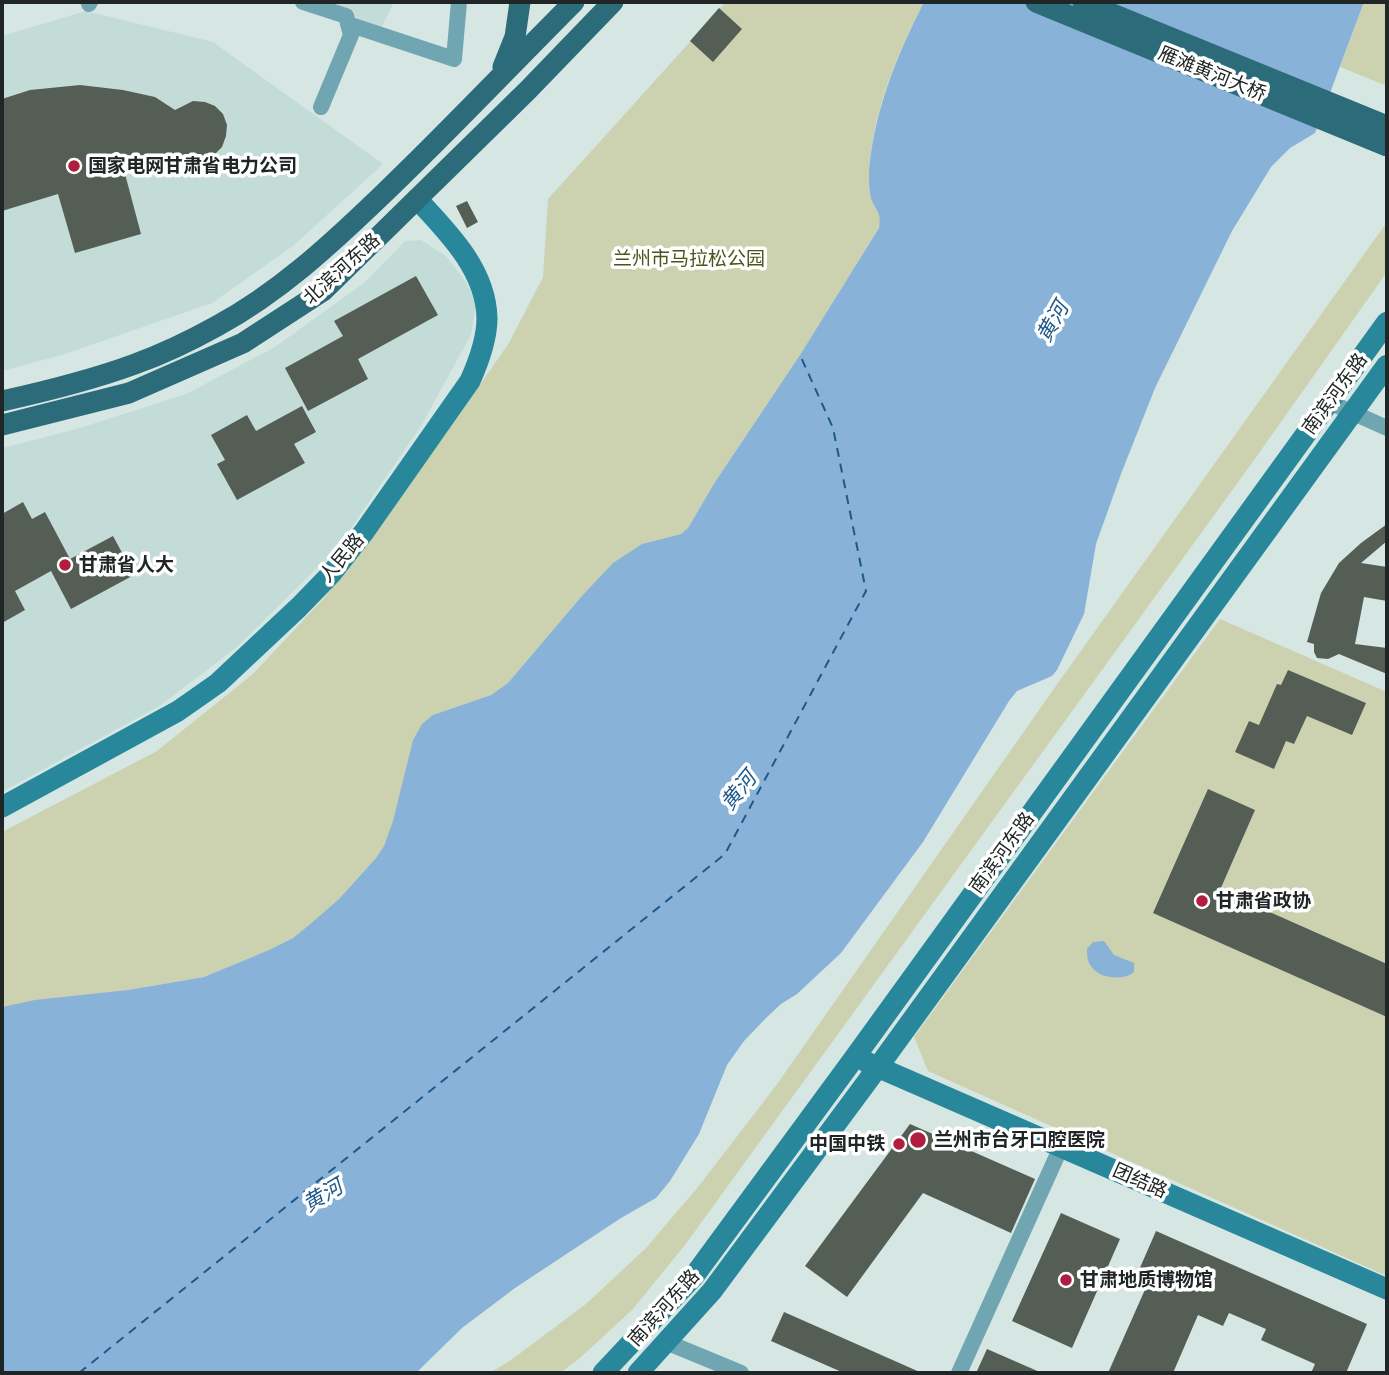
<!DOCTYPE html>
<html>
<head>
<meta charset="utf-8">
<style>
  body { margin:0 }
  #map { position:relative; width:1389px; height:1375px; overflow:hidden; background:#d6e6e3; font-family:"Public Sans",sans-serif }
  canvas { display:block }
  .frame { position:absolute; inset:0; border:4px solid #202625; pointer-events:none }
</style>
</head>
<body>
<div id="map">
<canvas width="1389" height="1375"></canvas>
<div class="frame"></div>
</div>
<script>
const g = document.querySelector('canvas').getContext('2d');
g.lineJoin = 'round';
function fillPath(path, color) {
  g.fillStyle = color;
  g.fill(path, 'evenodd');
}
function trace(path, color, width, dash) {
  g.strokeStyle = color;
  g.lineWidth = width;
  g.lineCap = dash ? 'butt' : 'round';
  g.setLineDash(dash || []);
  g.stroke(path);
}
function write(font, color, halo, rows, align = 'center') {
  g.font = font + ' "Public Sans","Noto Sans SC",sans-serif';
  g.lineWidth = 7;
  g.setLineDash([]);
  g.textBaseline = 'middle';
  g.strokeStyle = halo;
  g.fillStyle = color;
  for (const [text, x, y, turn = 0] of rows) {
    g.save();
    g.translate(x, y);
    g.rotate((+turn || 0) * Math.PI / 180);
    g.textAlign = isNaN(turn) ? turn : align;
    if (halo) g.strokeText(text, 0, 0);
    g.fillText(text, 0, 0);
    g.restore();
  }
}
const built = new Path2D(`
  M317 2H394L381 28Z
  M86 11 213 42 383 164 293 246 212 303 62 355 2 371V36Z
  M421 240 446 256 466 282 476 303 471 335 421 426 338 547 237 647 161 705 2 792V448L80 428 186 394 275 347 364 283 405 241Z`);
const green = new Path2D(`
  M726 2H924C897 54 873 111 869 171 869 179 870 195 873 203 878 214 882 214 879 228L800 355 715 482 688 528 681 534 642 544 581 597 508 683 491 695 433 715 384 846 376 858 339 899 309 925 293 938 269 950 204 977 128 990 2 1007V832L157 751 253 674 325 597 445 435 509 343 543 277 548 199Z
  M1364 2H1387V86L1340 67Z
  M1387 222V272L1252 463 685 1245 632 1310 580 1358 560 1373H490L511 1360 586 1304 646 1248 698 1187 775 1087 1053 690Z
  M1220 619 1387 692V1276L928 1071 914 1037Z`);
const water = new Path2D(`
  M924 2H1364L1315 133 1290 148 1271 167 1232 231 1155 388 1121 474 1096 544 1084 614 1057 670 1052 676 1017 691 1009 701 923 842 841 953 797 994 781 1004 766 1018 744 1041 727 1065 699 1134 670 1181 656 1198 621 1218 515 1288 462 1328 416 1373H2V1007L35 1000 128 990 204 977 269 950 293 938 309 925 339 899 376 858 384 846 393 821 413 740 422 724 433 715 491 695 508 683 581 597 613 563 642 544 681 534 688 528 715 482 800 355 879 228C882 211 875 211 871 198 869 190 869 179 869 171 874 111 897 55 924 2Z
  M1104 941 1114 955 1134 963V972C1124 981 1099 979 1091 966 1087 961 1087 955 1087 949L1093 942Z`);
const ferry = new Path2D(`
  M79 1373 725 854 866 591 833 428 800 355`);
const building = new Path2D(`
  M719 8 742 29 713 62 690 41Z
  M80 85 123 90 155 97 175 110 193 101 205 102 215 106 223 114 227 125 226 136 222 147 214 155 203 158H192L181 154 125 174 141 234 75 253 58 194 2 211V99L30 90Z
  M467 201 478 222 467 228 456 206Z
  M416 276 438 315 358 359 368 379 308 411 285 368 343 336 334 321Z
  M302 406 316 432 294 444 305 463 237 500 217 464 225 460 211 435 247 415 256 431Z
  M23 502 32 519 45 512 70 559 113 536 134 575 71 609 51 571 15 591 25 610 2 623V514Z
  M1387 524V541L1361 563 1387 567V601L1364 597 1355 644 1387 648V674L1339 654 1328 659 1317 658 1314 652V644L1307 642 1321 593 1339 563 1361 543Z
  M1288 670 1366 703 1352 735 1307 716 1294 744 1286 741 1274 769 1235 752 1249 721 1259 725 1277 684 1281 685Z
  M1208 789 1255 810 1220 890 1387 964V1017L1153 913Z
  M910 1124 1035 1179 1011 1233 923 1193 847 1297 805 1266Z
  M1061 1213 1120 1239 1072 1348 1012 1321Z
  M1156 1231 1367 1324 1346 1373H1311L1315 1364 1261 1340 1266 1329 1229 1313 1223 1326 1198 1315 1173 1373H1108L1151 1276 1139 1270Z
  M784 1312 922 1373H844L771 1341Z
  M987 1349 1042 1373H976Z`);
const street = new Path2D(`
  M303 2 346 16 351 35 321 107
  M89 4 90 2
  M348 24 454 59 459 2
  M1329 402 1387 428
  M666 1342 741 1373
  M959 1373 1061 1147`);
const secondary = new Path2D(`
  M2 807 178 711 218 683 299 607 331 574 364 532 470 381C479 361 487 339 487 318 486 270 448 232 417 199
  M866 1062 1387 1289
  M603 1373 694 1276 855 1057 1387 322
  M638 1373 712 1291 878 1067 1387 365`);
const primary = new Path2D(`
  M1036 2 1387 146
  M1083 2 1387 126
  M503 67 515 37 520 2
  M2 401C47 391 92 380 135 364 163 354 190 341 217 326 278 293 329 246 379 198 446 134 509 67 574 2
  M2 425 129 393 243 343 323 291 528 90 613 2`);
const markers = [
  [74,166,7,"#b11d3e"],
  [65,565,7,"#b11d3e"],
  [1202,901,7,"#b11d3e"],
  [918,1140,9,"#b11d3e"],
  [899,1144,7,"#b11d3e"],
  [1066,1280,7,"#b11d3e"]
];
const streetNames = [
  ["雁滩黄河大桥",1212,74,22],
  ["北滨河东路",342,269,-42],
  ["南滨河东路",1335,394,-54],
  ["人民路",342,558,-50],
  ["南滨河东路",1002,853,-54],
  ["团结路",1140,1181,24],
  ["南滨河东路",664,1308,-48]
];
const poiNames = [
  ["国家电网甘肃省电力公司",88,166],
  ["甘肃省人大",79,565],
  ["甘肃省政协",1216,901],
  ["兰州市台牙口腔医院",934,1140],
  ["中国中铁",885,1144,"right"],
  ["甘肃地质博物馆",1080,1280]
];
const parkNames = [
  ["兰州市马拉松公园",689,259]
];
const waterNames = [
  ["黄河",1053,322,-61],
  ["黄河",739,791,-51],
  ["黄河",323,1196,-31]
];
fillPath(built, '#c4dcd7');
fillPath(green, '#ccd2af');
fillPath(water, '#89b2d9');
trace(ferry, '#1d598b', 2, [9, 7]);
fillPath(building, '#545e55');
trace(street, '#70a5b2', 16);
trace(secondary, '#28879a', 21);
trace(primary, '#2c6b79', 21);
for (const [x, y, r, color] of markers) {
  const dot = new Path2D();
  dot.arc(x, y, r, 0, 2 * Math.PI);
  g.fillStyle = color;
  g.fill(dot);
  trace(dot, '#fff', 2.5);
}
write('19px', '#202625', '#fff', streetNames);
write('bold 19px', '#202625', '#fff', poiNames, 'left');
write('19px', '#4f551a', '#fff', parkNames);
write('italic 21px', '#1d598b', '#fff', waterNames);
</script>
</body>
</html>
